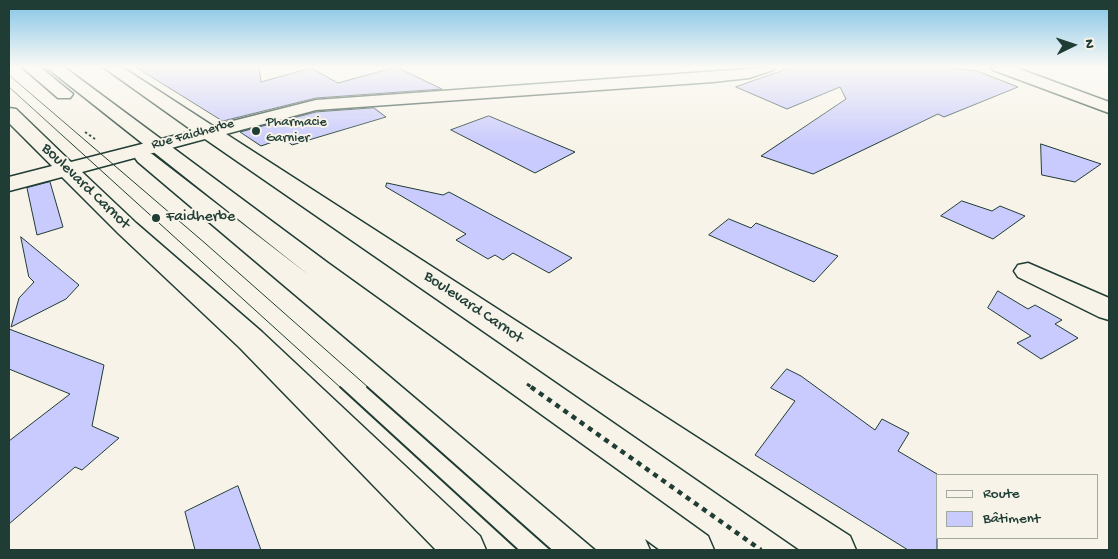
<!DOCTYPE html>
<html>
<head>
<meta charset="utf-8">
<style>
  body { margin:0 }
  #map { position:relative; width:1118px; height:559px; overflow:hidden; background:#f7f3e8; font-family:"Gochi Hand",sans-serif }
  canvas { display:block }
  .frame { position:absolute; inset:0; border:10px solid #1f3d34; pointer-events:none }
  .legend { position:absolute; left:936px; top:474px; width:162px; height:65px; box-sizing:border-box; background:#f7f3e8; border:1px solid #a1aaa0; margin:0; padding:6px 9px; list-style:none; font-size:15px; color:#1f3d34 }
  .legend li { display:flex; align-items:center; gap:10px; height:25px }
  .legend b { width:25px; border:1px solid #a1aaa0 }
  .north { position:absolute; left:1048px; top:20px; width:50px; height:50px; -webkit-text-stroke:4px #f7f3e8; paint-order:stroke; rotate:86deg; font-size:14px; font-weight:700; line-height:20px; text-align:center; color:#1f3d34 }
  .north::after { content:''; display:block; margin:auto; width:18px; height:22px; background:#1f3d34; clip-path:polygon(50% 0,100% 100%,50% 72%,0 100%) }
</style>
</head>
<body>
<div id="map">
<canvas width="1118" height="559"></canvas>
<div class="frame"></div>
<ul class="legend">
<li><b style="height:6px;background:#f7f3e8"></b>Route</li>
<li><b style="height:14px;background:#c9cafd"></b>Bâtiment</li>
</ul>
<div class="north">N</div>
</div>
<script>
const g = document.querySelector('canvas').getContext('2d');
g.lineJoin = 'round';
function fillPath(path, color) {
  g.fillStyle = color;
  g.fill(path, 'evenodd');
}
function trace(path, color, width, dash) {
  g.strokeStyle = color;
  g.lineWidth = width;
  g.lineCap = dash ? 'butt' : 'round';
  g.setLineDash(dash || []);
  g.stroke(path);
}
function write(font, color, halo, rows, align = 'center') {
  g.font = font + ' "Gochi Hand",sans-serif';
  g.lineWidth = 4;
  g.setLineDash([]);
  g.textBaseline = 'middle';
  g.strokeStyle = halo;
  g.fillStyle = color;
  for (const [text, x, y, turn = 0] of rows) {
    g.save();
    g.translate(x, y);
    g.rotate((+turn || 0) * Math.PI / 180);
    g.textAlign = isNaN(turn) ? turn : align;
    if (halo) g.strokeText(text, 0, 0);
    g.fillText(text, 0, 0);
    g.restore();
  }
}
const building = new Path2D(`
  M136 67H259L261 82 311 68 338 83 396 67 442 89 316 98 223 121Z
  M793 67H942L977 71 1018 87 944 117 938 114 813 174 761 156 846 99 840 87 787 109 736 87Z
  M374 108 386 117 292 145 284 138 261 146 240 132 316 112Z
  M489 116 575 152 535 173 451 130Z
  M1041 144 1101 164 1075 182 1042 175Z
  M50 182 63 227 37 235 27 188Z
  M387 183 443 195 449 192 572 258 549 273 513 253 503 260 495 255 488 259 456 240 466 234 386 187Z
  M962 201 992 211 1000 206 1025 216 993 239 941 216Z
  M729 219 751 228 756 223 838 256 814 282 709 235Z
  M21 237 79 285 66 299 11 327 19 298 34 282 29 277Z
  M998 291 1028 309 1035 305 1062 320 1055 324 1078 338 1041 359 1017 343 1031 336 988 308Z
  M9 329 104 365 92 426 119 438 82 470 75 467 9 524V441L70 394 9 369Z
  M787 369 801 376 875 430 882 419 909 433 898 451 937 474V550H908L755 455 795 401 771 388Z
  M238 486 261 550H195L185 512Z`);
const pathFar2 = new Path2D(`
  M85 132 95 139`);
const pathFar1 = new Path2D(`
  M527 384 533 388`);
const path = new Path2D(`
  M531 387 761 550`);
const minor = new Path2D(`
  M991 67H1014L1109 102V113L993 70Z
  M1028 263 1109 298V320L1099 317 1018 277 1014 271 1018 265Z`);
const tertiary = new Path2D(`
  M103 67H122L213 126 316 100 775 67 773 70 749 78 713 82 316 110 226 134 850 536 856 550H800L205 139 82 172 136 223 262 332 480 536 486 550H436L240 348 118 233 62 177 9 191V177L52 166 9 123V108L16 109 71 162 193 131Z`);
const primary = new Path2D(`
  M22 67H40L73 94 70 98H58Z
  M46 67H64L328 263 708 536 714 550H660L645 539 650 550H597L138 162 135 158 138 154 145 152 152 154 310 276Z`);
const tramFar1 = new Path2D(`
  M9 75 206 244 369 388
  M9 87 341 388`);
const tram = new Path2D(`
  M340 387 518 550
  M367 387 551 550`);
const markers = [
  [256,131,5,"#1f3d34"],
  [156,218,5,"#1f3d34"]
];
const farPoinames = [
  ["Pharmacie",266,123],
  ["Garnier",266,139]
];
const farStreetnames = [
  ["Rue Faidherbe",193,135,-15]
];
const streetNames = [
  ["Boulevard Carnot",85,187,44],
  ["Boulevard Carnot",473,308,34]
];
const poiNames = [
  ["Faidherbe",166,218]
];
fillPath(building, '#c9cafd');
trace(building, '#1f3d34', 1);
trace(minor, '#1f3d34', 3);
trace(tertiary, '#1f3d34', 3);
trace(primary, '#1f3d34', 3);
trace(pathFar2, '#1f3d34', 2, [2.5, 2.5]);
trace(pathFar1, '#1f3d34', 3, [4, 4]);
trace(path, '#1f3d34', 4.5, [5, 5]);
fillPath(minor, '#f7f3e8');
fillPath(tertiary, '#f7f3e8');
fillPath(primary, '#f7f3e8');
trace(tramFar1, '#1f3d34', 1);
trace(tram, '#1f3d34', 2);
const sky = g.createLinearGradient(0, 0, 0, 145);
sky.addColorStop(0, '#81c3e6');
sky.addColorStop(0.46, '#fbfaf5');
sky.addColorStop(1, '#fbfaf500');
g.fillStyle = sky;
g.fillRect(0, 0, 1118, 145);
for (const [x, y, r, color] of markers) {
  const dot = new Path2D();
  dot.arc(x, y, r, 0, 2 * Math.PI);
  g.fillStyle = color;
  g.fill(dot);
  trace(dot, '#f7f3e8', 2);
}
write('14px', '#1f3d34', '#f7f3e8', farPoinames, 'left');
write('14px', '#1f3d34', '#f7f3e8', farStreetnames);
write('16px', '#1f3d34', '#f7f3e8', streetNames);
write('16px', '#1f3d34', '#f7f3e8', poiNames, 'left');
</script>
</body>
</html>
